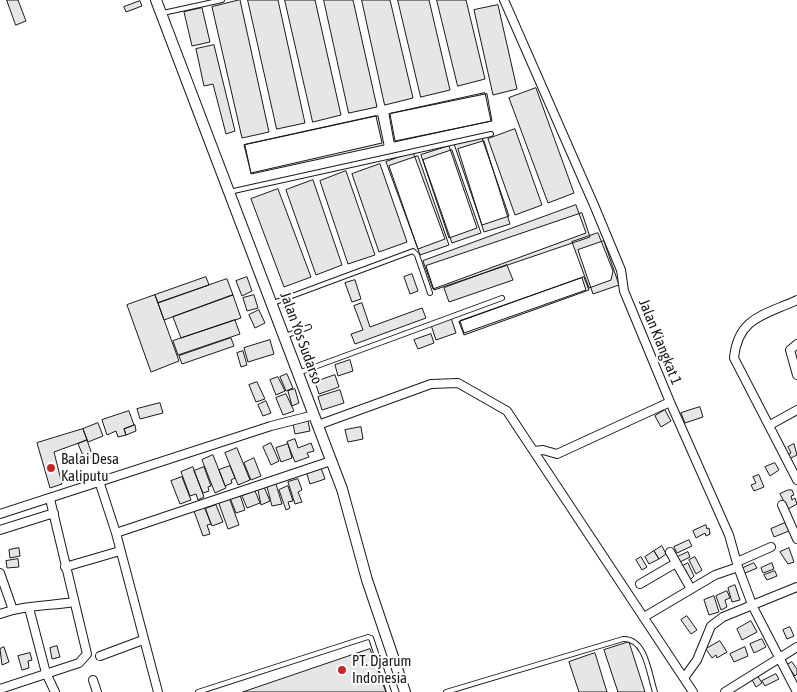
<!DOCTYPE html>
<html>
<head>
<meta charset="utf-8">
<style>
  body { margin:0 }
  canvas { display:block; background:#fff }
</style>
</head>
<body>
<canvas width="797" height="692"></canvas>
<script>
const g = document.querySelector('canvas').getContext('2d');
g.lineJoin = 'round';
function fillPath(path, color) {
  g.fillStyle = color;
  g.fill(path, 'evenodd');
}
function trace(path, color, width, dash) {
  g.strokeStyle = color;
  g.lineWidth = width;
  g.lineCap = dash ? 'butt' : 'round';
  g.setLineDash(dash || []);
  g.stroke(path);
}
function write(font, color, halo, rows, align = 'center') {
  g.font = font + ' "Asap Condensed",sans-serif';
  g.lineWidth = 4;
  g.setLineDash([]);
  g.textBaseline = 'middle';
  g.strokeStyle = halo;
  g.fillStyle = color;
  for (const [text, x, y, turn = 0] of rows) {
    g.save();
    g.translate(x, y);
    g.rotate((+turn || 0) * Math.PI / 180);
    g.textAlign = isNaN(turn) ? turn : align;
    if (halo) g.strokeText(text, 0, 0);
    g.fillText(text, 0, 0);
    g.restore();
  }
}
const building = new Path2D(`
  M7 0H18L26 21 16 25Z
  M240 0 269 132 242 138 212 7Z
  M248 0H278L305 123 277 129Z
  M285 0H315L341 115 313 122Z
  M324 0H353L377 107 349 113Z
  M362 0H390L413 98 385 105Z
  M398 0H429L450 90 421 97Z
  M437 0H466L485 79 458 86Z
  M140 1 142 6 126 12 124 7Z
  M498 5 517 89 493 95 474 10Z
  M202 8 210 42 192 46 184 12Z
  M214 45 235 131 226 134 213 84 204 86 196 49Z
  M536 88 574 193 548 203 509 98Z
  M485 93 491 121 394 142 389 114Z
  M487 94 492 121 395 141 390 114Z
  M376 116 382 143 251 173 244 145Z
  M378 116 384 145 251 174 245 145Z
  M515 129 542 205 515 215 488 139Z
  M481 135 509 216 482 225 454 144Z
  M484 141 510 224 484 232 458 149Z
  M449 146 477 228 449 238 421 155Z
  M452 150 481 233 452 243 423 160Z
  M413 152 445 239 418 249 386 162Z
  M418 156 449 245 420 255 389 166Z
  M380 164 407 242 379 252 352 174Z
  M346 171 375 255 348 264 320 181Z
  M313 180 342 265 316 275 286 190Z
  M278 189 311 277 284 287 251 199Z
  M576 205 586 233 433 289 423 261Z
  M582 213 590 237 434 290 426 266Z
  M598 233 613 271 611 280 589 288 572 242Z
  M604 241 619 285 593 294 578 250Z
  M507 265 513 280 449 302 444 288Z
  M412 274 418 291 410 294 404 277Z
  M206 277 209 285 158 303 155 295Z
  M247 277 252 291 242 296 236 281Z
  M584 277 589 290 464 335 459 322Z
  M582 278 586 290 464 333 460 321Z
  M227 279 233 295 164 320 158 303Z
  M355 280 361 299 352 302 345 283Z
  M155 295 179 361 151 372 127 305Z
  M233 295 241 318 181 338 173 317Z
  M254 295 258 308 247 311 243 298Z
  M362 303 370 327 422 308 426 318 355 344 351 334 363 330 354 306Z
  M259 310 265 323 255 328 249 315Z
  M451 318 456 333 436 340 431 325Z
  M235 320 240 334 178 355 173 341Z
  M431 334 434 343 418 349 414 340Z
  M231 338 234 346 182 364 179 356Z
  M270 340 274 354 248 362 244 348Z
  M243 351 247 365 241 367 237 353Z
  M350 360 353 371 338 376 335 365Z
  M287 374 293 388 286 391 280 377Z
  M335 375 339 387 319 394 315 382Z
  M278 377 285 391 276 395 270 380Z
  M257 382 265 399 256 402 249 385Z
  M295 389 299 403 292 406 288 391Z
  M340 390 344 403 322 410 318 397Z
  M286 394 294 411 283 415 276 398Z
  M266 401 271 413 263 416 258 405Z
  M160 403 163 413 140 419 137 409Z
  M700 407 703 417 685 423 681 413Z
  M665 410 671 421 661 427 655 416Z
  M129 411 134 425 124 429 126 435 118 437 116 431 107 435 102 420Z
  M308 421 310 431 295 434 293 424Z
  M98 423 103 436 88 442 83 429Z
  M135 425 136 431 126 435 124 429Z
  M361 427 363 439 348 442 345 430Z
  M83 429 87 440 54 452 62 484 50 488 37 443Z
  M295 439 298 448 311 443 314 451 307 453 309 457 295 462 287 442Z
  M87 440 93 457 85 460 78 444Z
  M271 443 279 461 271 465 263 447Z
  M288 444 292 458 281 462 276 448Z
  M794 444 797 455 789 459 787 455 791 453 788 447Z
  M237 448 250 480 238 485 225 453Z
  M213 455 226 488 215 493 202 460Z
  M254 458 261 476 251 480 244 463Z
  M775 463 779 470 770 476 765 467Z
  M320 465 325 479 310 484 306 471Z
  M230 466 235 478 231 480 232 483 225 486 219 470Z
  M193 467 204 497 198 500 196 494 190 496 181 472Z
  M204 467 211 486 208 487 209 491 203 493 194 471Z
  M759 475 764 487 754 491 751 485 756 483 753 477Z
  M182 477 191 500 180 504 171 481Z
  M298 479 302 490 298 492 302 502 295 504 288 482Z
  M276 484 282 504 272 506 267 487Z
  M288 486 293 501 288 502 290 508 286 510 279 490Z
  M264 487 270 501 261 505 258 490Z
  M788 490H792L794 495 791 496 792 500 795 498 797 504 788 509 780 494Z
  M255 491 260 503 247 508 242 496Z
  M240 495 245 510 236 513 230 498Z
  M229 497 239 525 228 529 218 501Z
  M216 505 223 522 212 526 205 509Z
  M205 507 211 524 207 525 210 534 203 536 194 511Z
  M785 523 789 531 774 537 771 529Z
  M706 525 707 529 709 528 710 534 706 536 705 533 696 538 693 531Z
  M689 540 692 546 677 553 674 547Z
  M662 546 666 554 659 559 654 551Z
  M19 548 20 556 10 558 9 550Z
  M789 548 794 562 788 564 780 552Z
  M654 551 659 559 649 564 645 557Z
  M688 552 690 557 678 563 675 558Z
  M641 557 647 567 642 570 636 560Z
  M695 557 702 570 696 574 689 560Z
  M18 559 19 567 7 568 6 561Z
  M688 563 694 576 689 581 684 574 687 573 685 569 683 570 681 567Z
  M754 563 757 568 743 574 741 569Z
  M772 563 774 569 763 573 761 568Z
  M775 571 777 576 767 580 764 575Z
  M735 585 740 600 732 602 728 588Z
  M727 591 730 598 725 600 727 607 721 610 716 596Z
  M714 596 719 612 709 615 704 600Z
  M687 616 697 630 691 634 681 620Z
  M751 621 757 632 742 640 737 629Z
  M790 627 794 636 787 639 783 630Z
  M762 639 766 647 754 653 750 644Z
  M720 641 727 652 717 658 716 655 712 658 706 649Z
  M629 642 645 692H618L604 650Z
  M57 646 60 657 52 659 50 648Z
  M4 647 9 662 2 665 0 649Z
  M745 647 748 656 734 662 730 654Z
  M370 649 386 692H243Z
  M30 653 32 660 28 661 29 668 22 670 18 656Z
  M595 653 607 692H579L569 662Z
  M792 662 797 669V674L795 676 787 665Z
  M776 674 779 679 765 686 762 681Z
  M757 675 762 683 756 687 751 678Z`);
const lane = new Path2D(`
  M163 13 222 0
  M229 192 491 134
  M273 303 413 251 417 255 430 293
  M285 336 309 327
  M298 373 502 298
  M198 692 368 637 371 638 389 692
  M446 692 623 639C646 638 649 674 655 692`);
const street = new Path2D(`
  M504 0 594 205 621 270 624 291 670 402 729 535 738 567 753 607 797 692
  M797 300C765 315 738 317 734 358L797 480
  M797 344 790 350 797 375
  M318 425 431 384 458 383 507 411 693 692
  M770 425 797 410
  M534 451 543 450 557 454 670 402
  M99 481 116 533 158 692
  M782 505 797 539
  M0 514 271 426 314 415
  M0 530 54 513
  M116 533 331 461
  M670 552 691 589
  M737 562 771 547
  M65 567 120 551
  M0 573 13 610
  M640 584 676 563
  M29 608 46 673 55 692
  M0 614C24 605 49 606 74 602
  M644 617 715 575 738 567
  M100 656 143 640
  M684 678 697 660 711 626 723 617 797 587
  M93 680 97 692
  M0 689 79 663 87 654 50 499
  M725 692 797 647`);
const secondary = new Path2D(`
  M156 0 342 489 367 580 405 692`);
const markers = [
  [51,468,5,"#c62828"],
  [342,670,5,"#c62828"]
];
const streetNames = [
  ["Jalan Yos Sudarso",301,338,70],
  ["Jalan Kiangkat 1",660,342,68]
];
const poiNames = [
  ["Balai Desa",61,459],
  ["Kaliputu",61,476],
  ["PT. Djarum",352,661],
  ["Indonesia",352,678]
];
fillPath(building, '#e6e6e6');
trace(building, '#1a1a1a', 1);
trace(lane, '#1a1a1a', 6);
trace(street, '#1a1a1a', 10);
trace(secondary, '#1a1a1a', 12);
trace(lane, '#fff', 4);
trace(street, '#fff', 8);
trace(secondary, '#fff', 10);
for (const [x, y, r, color] of markers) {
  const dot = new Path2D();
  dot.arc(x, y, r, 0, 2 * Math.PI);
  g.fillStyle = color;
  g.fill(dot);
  trace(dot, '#fff', 2);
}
write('15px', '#1a1a1a', '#fff', streetNames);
write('15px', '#1a1a1a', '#fff', poiNames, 'left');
</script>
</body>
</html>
